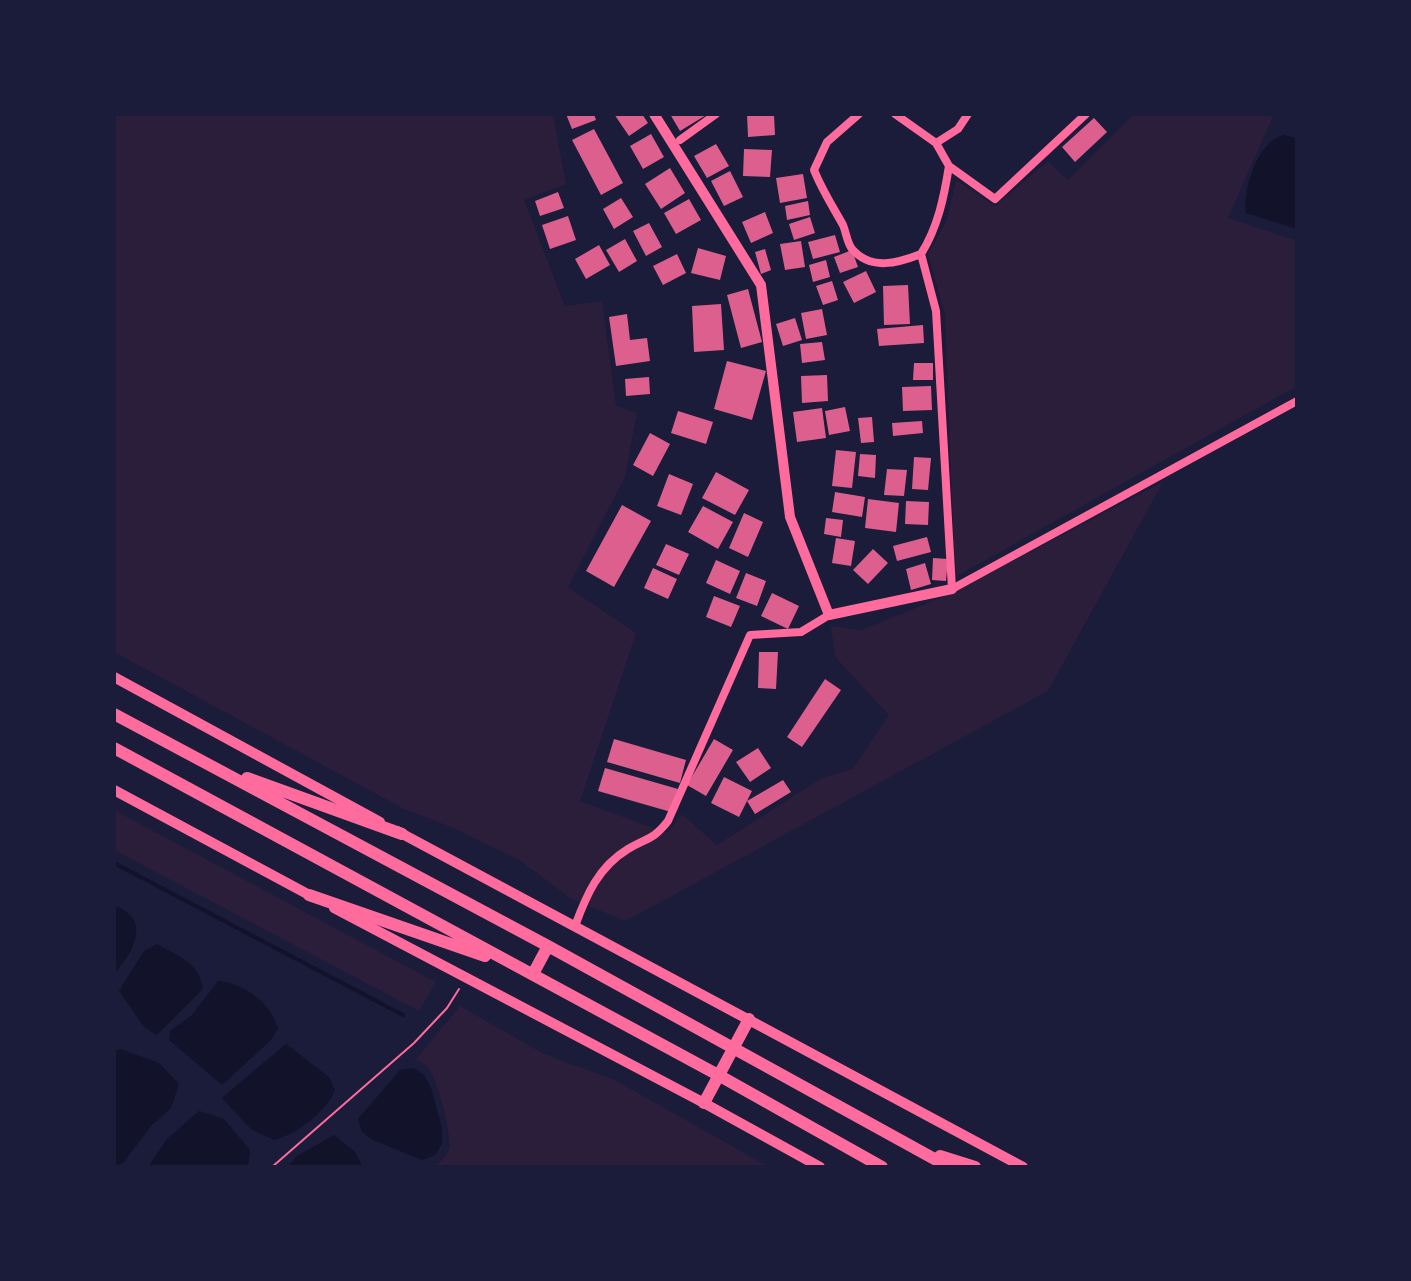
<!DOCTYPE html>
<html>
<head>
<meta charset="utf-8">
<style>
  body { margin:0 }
  #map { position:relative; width:1411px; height:1281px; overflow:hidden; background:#1b1b3a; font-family:Quicksand,sans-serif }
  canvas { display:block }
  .frame { position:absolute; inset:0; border:116px solid #1b1b3a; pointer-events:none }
</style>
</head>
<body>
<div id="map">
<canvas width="1411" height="1281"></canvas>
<div class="frame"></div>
</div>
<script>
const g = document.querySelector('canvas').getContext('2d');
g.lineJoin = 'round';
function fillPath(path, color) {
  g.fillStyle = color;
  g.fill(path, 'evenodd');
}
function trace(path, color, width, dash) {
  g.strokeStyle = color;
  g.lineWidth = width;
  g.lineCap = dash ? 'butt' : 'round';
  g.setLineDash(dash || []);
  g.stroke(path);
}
const green = new Path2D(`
  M114 114H553L566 184 524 200 565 306 602 301 616 406 637 413 625 477 568 587 636 633 580 801 667 833 682 814 717 845 822 778 853 769 889 715 835 657 831 626 861 630 950 594 1163 482 1048 691 626 921 573 900 519 860 451 827 402 808 114 652Z
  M1134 114H1274L1228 218 1297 241V386L955 577 945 315 928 254 947 220 956 180 995 206 1048 161 1068 180Z
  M114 810 436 982 419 1011 114 850Z
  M460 1006 544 1054 615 1080 769 1167H432C440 1162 447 1158 449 1148 452 1134 437 1077 427 1066 424 1063 419 1062 416 1059Z`);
const water = new Path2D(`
  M1283 135 1297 138V229L1246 213C1243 188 1257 143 1283 135Z
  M114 906C152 917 134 954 114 973Z
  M157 944C178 956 199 962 203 989L157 1035 145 1028 119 991 144 951Z
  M218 981C244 983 271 1003 278 1028L271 1040 222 1085 169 1040 170 1031 192 1015Z
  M286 1044 329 1077 335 1090C326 1112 297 1134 274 1140L251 1129 222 1098Z
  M120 1049 159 1063 179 1084 171 1108 151 1126 123 1163 114 1166V1051Z
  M414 1068 425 1076 431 1088 442 1128V1144L435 1155 422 1160 373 1140 362 1132 358 1119 400 1070Z
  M199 1111 224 1119 250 1150 248 1167H148L167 1139Z
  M334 1135 355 1152 363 1167H287L297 1156Z`);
const stream = new Path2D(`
  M114 863 403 1015`);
const building = new Path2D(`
  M566 114H594L596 120 572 129Z
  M614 114H642L648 123 629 136Z
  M670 114H708L680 131Z
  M747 114H774L775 135 748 137Z
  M1094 118 1107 132 1075 162 1062 147Z
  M594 129 623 183 601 195 572 140Z
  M651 134 664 157 643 169 630 146Z
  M716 144 729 166 707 178 694 156Z
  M744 149 772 150 770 177 743 176Z
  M670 168 685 193 661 209 645 184Z
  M730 171 743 197 724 206 711 181Z
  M803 174 807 198 780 203 776 178Z
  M558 192 564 208 540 216 535 201Z
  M621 198 633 217 614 229 603 209Z
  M689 199 701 220 676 234 664 213Z
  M808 201 810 215 787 220 785 206Z
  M765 212 773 233 751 243 742 222Z
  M568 216 576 240 550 249 542 225Z
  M810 217 815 233 794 240 789 224Z
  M649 223 662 247 646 256 633 231Z
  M835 235 840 252 813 259 808 242Z
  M625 239 637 261 619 272 606 250Z
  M801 241 805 267 785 270 780 244Z
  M599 245 610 265 586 279 575 259Z
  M698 248 726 256 720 280 691 273Z
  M765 249 771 270 761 274 755 252Z
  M852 250 858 267 840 273 834 257Z
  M677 254 686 273 663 285 653 266Z
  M826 260 830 277 813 282 809 265Z
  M866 271 876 292 854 303 843 282Z
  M832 281 838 300 823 305 816 286Z
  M908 285 910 324 884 325 883 286Z
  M748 289 762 342 741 348 727 295Z
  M721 304 724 350 694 352 692 306Z
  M822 309 827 335 806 339 801 313Z
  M627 314 630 340 647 338 650 361 616 366 609 317Z
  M795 318 802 340 783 346 776 324Z
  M923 325 924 343 879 346 877 329Z
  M822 342 825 360 802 363 800 344Z
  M727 361 766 371 752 420 714 409Z
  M914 363H933V380H913Z
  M827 375 828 401 802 403 801 376Z
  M649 377 650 394 626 396 625 379Z
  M931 386 932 410 903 411 902 387Z
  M845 407 850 431 829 435 825 411Z
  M822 408 826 438 797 442 793 412Z
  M678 411 713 422 706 444 671 433Z
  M872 417 874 442 861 443 858 418Z
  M922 421 923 433 893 436 892 423Z
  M650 433 670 444 653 476 633 465Z
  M836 450 856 452 852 488 832 486Z
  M860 454 876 455 875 478 858 476Z
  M914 457 931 458 928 490 912 489Z
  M887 469 907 470 904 496 884 495Z
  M716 472 749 490 735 515 702 498Z
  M669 474 693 484 681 515 657 506Z
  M835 492 865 497 862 517 832 512Z
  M868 499 899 503 896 532 865 528Z
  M906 501 929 502 928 525 905 524Z
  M622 505 651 521 614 587 586 571Z
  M703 506 733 522 718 549 688 532Z
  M744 513 763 522 748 557 729 548Z
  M826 518 843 520 841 537 824 534Z
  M927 537 931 552 897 561 893 546Z
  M836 538 855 541 851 566 832 563Z
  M666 544 689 554 679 575 656 565Z
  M873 549 888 563 868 584 853 570Z
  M933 558 948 559 946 581 932 580Z
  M716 560 740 571 730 594 706 583Z
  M925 563 931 584 911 590 906 569Z
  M653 568 677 579 668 599 644 588Z
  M746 573 766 581 757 606 736 598Z
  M772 593 799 606 788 629 761 616Z
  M714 596 740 606 731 627 706 617Z
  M759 652H778L776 689 758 688Z
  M825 679 841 690 802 747 787 737Z
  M614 739 686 760 680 783 607 762Z
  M714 739 733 750 706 796 687 785Z
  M758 748 771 768 750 782 736 762Z
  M605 768 678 789 671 812 598 791Z
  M724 777 752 791 739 817 711 803Z
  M783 780 791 792 755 814 747 801Z`);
const path = new Path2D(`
  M272 1167 414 1043 447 1008 459 989`);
const minor = new Path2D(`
  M859 114 827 142 814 170C822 190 833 207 843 225 846 232 847 243 852 249 871 271 898 263 921 254
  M895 114 936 143 949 166
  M1086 114 995 199 949 166C944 197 938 227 921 254L936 311 952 589 1297 401
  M680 140 716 114
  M936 143 958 129 968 114
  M575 926C586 896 598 867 628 849 648 837 652 841 668 821L750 635 801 632 829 615`);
const tertiary = new Path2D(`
  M654 114 761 285 790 517 829 615 952 589
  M114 677 380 822
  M114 790 313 897
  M397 831 1023 1167
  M334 908 704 1103 820 1167`);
const primary = new Path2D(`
  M114 714 548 946 949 1167
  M114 748 720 1076 882 1167
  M247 778 402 834
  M309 895 485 956
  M533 974 548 946
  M704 1103 749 1019
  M940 1156 975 1167`);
fillPath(green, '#2a1e3b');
fillPath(water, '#12122b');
trace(stream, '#12122b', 4);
fillPath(building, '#dd5f8e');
trace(path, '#ff6b9d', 2);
trace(minor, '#ff6b9d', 8);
trace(tertiary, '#ff6b9d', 10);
trace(primary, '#ff6b9d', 12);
</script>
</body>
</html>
